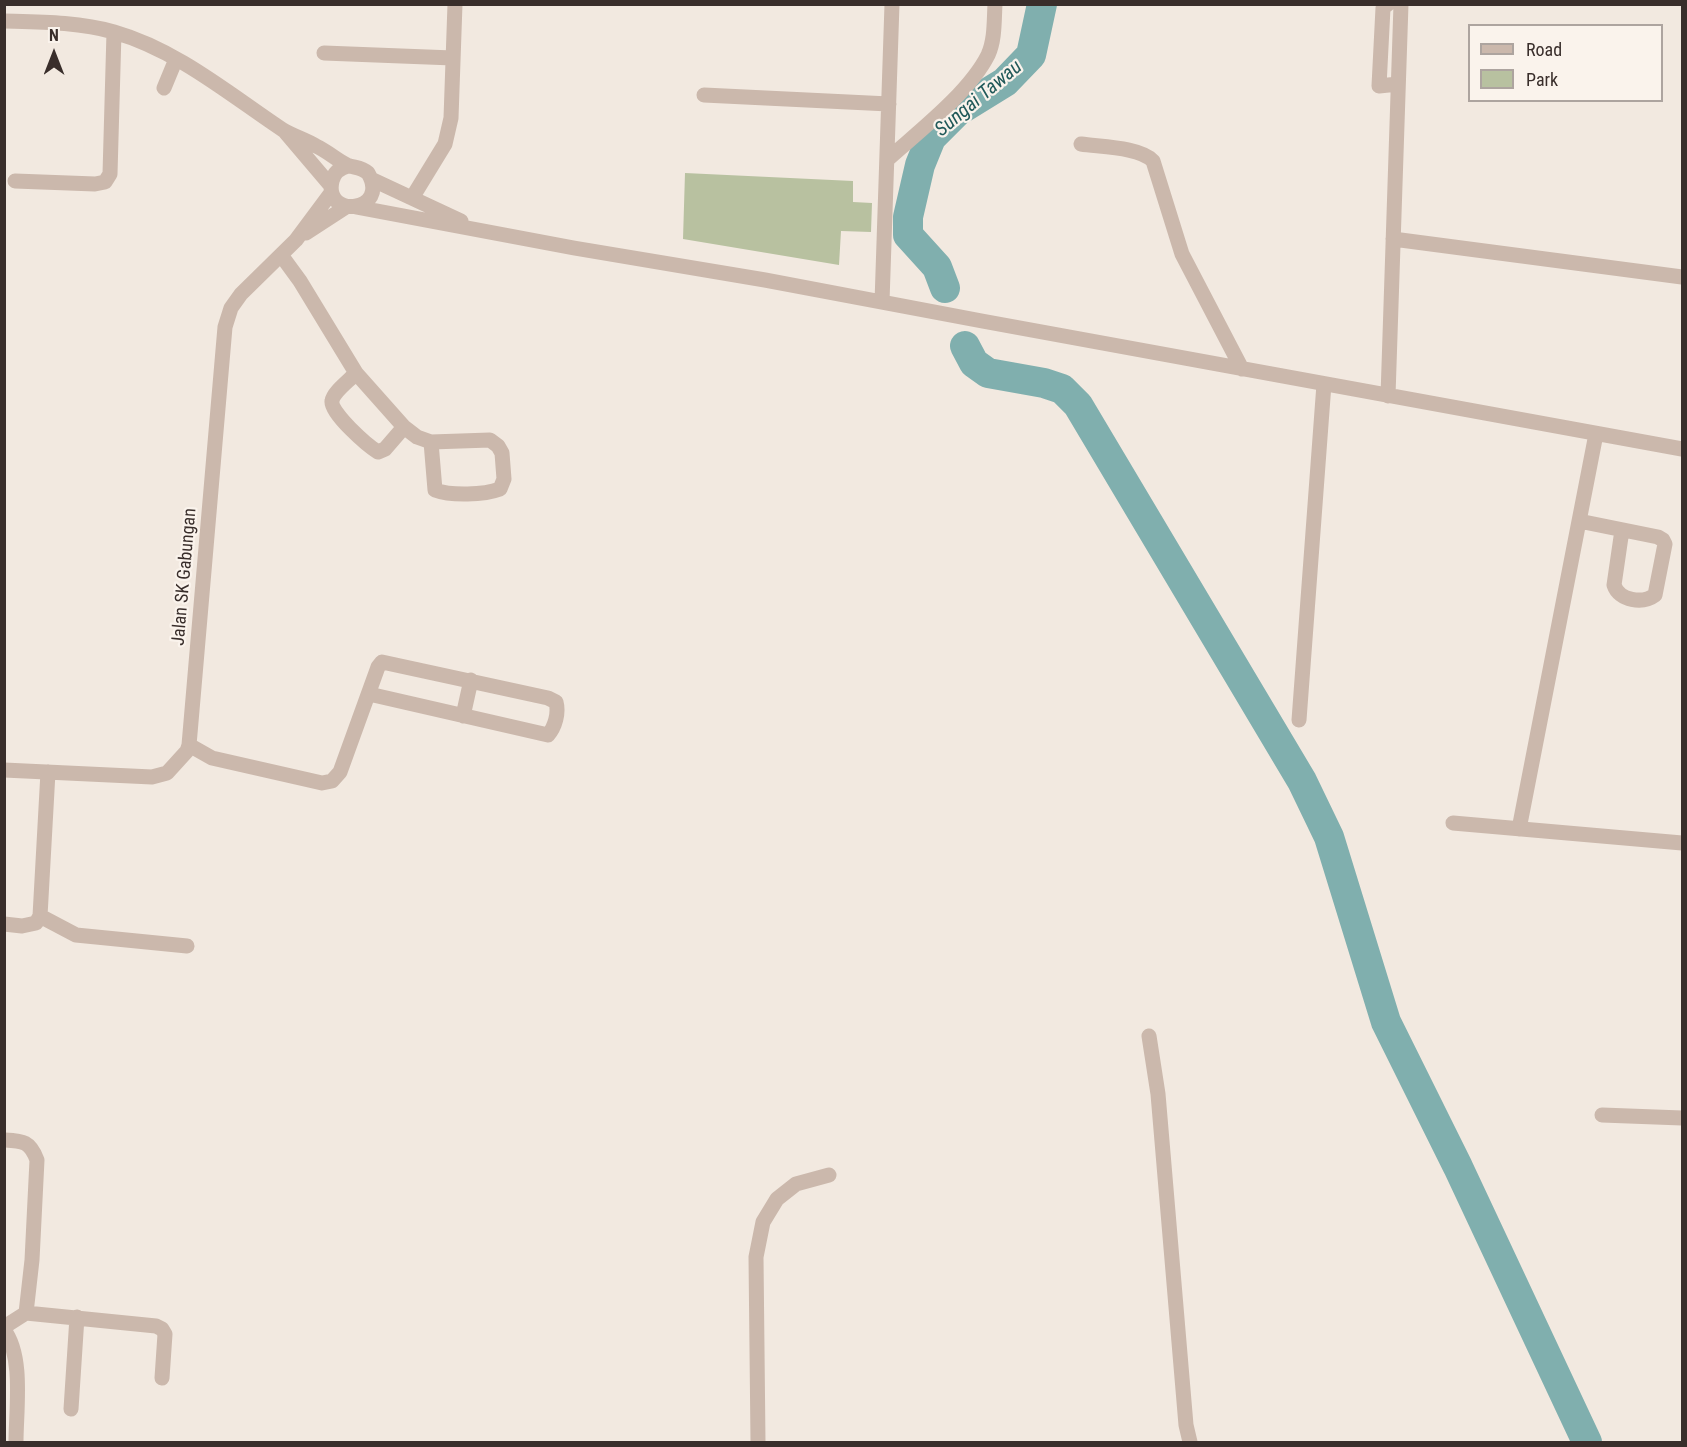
<!DOCTYPE html>
<html>
<head>
<meta charset="utf-8">
<style>
  body { margin:0 }
  #map { position:relative; width:1687px; height:1447px; overflow:hidden; background:#f2e9e0; font-family:"Roboto Condensed",sans-serif }
  canvas { display:block }
  .frame { position:absolute; inset:0; border:6px solid #392e2b; pointer-events:none }
  .legend { position:absolute; left:1468px; top:24px; width:195px; height:78px; box-sizing:border-box; background:#faf3ec; border:2px solid #ada49f; margin:0; padding:8px 10px; list-style:none; font-size:18px; color:#392e2b }
  .legend li { display:flex; align-items:center; gap:12px; height:30px }
  .legend b { width:30px; border:2px solid #ada49f }
  .north { position:absolute; left:24px; top:24px; width:60px; height:60px; -webkit-text-stroke:4px #faf3ec; paint-order:stroke; rotate:0deg; font-size:16px; font-weight:700; line-height:24px; text-align:center; color:#392e2b }
  .north::after { content:''; display:block; margin:auto; width:21px; height:27px; background:#392e2b; clip-path:polygon(50% 0,100% 100%,50% 72%,0 100%) }
</style>
</head>
<body>
<div id="map">
<canvas width="1687" height="1447"></canvas>
<div class="frame"></div>
<ul class="legend">
<li><b style="height:8px;background:#cbb8ac"></b>Road</li>
<li><b style="height:16px;background:#b8c1a0"></b>Park</li>
</ul>
<div class="north">N</div>
</div>
<script>
const g = document.querySelector('canvas').getContext('2d');
g.lineJoin = 'round';
function fillPath(path, color) {
  g.fillStyle = color;
  g.fill(path, 'evenodd');
}
function trace(path, color, width, dash) {
  g.strokeStyle = color;
  g.lineWidth = width;
  g.lineCap = dash ? 'butt' : 'round';
  g.setLineDash(dash || []);
  g.stroke(path);
}
function write(font, color, halo, rows, align = 'center') {
  g.font = font + ' "Roboto Condensed",sans-serif';
  g.lineWidth = 4.5;
  g.setLineDash([]);
  g.textBaseline = 'middle';
  g.strokeStyle = halo;
  g.fillStyle = color;
  for (const [text, x, y, turn = 0] of rows) {
    g.save();
    g.translate(x, y);
    g.rotate((+turn || 0) * Math.PI / 180);
    g.textAlign = isNaN(turn) ? turn : align;
    if (halo) g.strokeText(text, 0, 0);
    g.fillText(text, 0, 0);
    g.restore();
  }
}
const green = new Path2D(`
  M685 173 853 181V202L872 203 871 232 841 231 839 265 683 239Z`);
const river = new Path2D(`
  M945 288 937 267 908 235V217L920 165 931 138 958 111 1005 82 1031 55 1042 4
  M965 346 974 363 988 373 1044 383 1062 389 1078 405 1302 781 1329 837 1386 1022 1458 1167 1587 1442`);
const minor = new Path2D(`
  M1388 4 1383 8 1379 86 1398 84
  M4 21C40 22 79 22 114 32 177 50 229 94 283 130 293 136 306 140 316 146 327 151 337 160 347 165 355 168 361 167 368 173 391 212 323 220 332 181 334 172 340 168 348 166
  M324 53 453 58
  M164 88 176 59
  M704 95 889 104
  M286 133 331 186
  M1081 144C1101 147 1140 147 1153 161L1182 254 1242 369
  M887 160C918 132 969 93 988 55 995 40 994 21 995 4
  M371 179 461 221
  M15 181 95 184 105 182 110 174 114 32
  M412 198 445 144 451 118 455 4
  M356 207 574 248 765 280 982 321 1682 449
  M306 233 346 207
  M1393 239 1682 277
  M281 255 300 281 356 373 404 427 417 437 431 442 490 440 498 446 502 453 504 479 500 489C484 495 451 496 435 490L431 442
  M882 302 892 4
  M356 373C350 380 333 392 332 401 330 413 368 446 378 452L385 449 404 427
  M1388 396 1401 4
  M1579 521 1658 537 1663 540 1665 544 1655 595C1643 604 1619 601 1614 585L1622 530
  M463 716 471 680
  M1299 720 1324 384
  M189 745 212 758 322 783 332 781 340 772 378 667 382 662 548 698 556 702C559 713 555 727 548 735L369 694
  M4 770 152 777 167 773 187 751 189 745 225 327 231 308 241 294 296 240 331 193
  M1453 823 1682 843
  M1519 829 1596 434
  M40 916 76 935 187 946
  M4 924 22 926 36 923 40 916 48 772
  M1149 1036 1158 1094 1186 1425 1190 1442
  M1602 1115 1682 1118
  M4 1140C23 1141 30 1141 37 1160L32 1260 26 1313
  M4 1327 26 1313 156 1326 162 1329 165 1334 162 1378
  M4 1330C24 1356 16 1410 16 1442
  M71 1409 77 1317
  M758 1442 756 1257 763 1222 777 1199 796 1184 829 1175`);
const streetNames = [
  ["Jalan SK Gabungan",185,577,-85]
];
const waterNames = [
  ["Sungai Tawau",979,99,-40]
];
fillPath(green, '#b8c1a0');
trace(river, '#80afae', 30);
trace(minor, '#cbb8ac', 15);
write('18px', '#392e2b', '#faf3ec', streetNames);
write('italic 20px', '#215959', '#faf3ec', waterNames);
</script>
</body>
</html>
